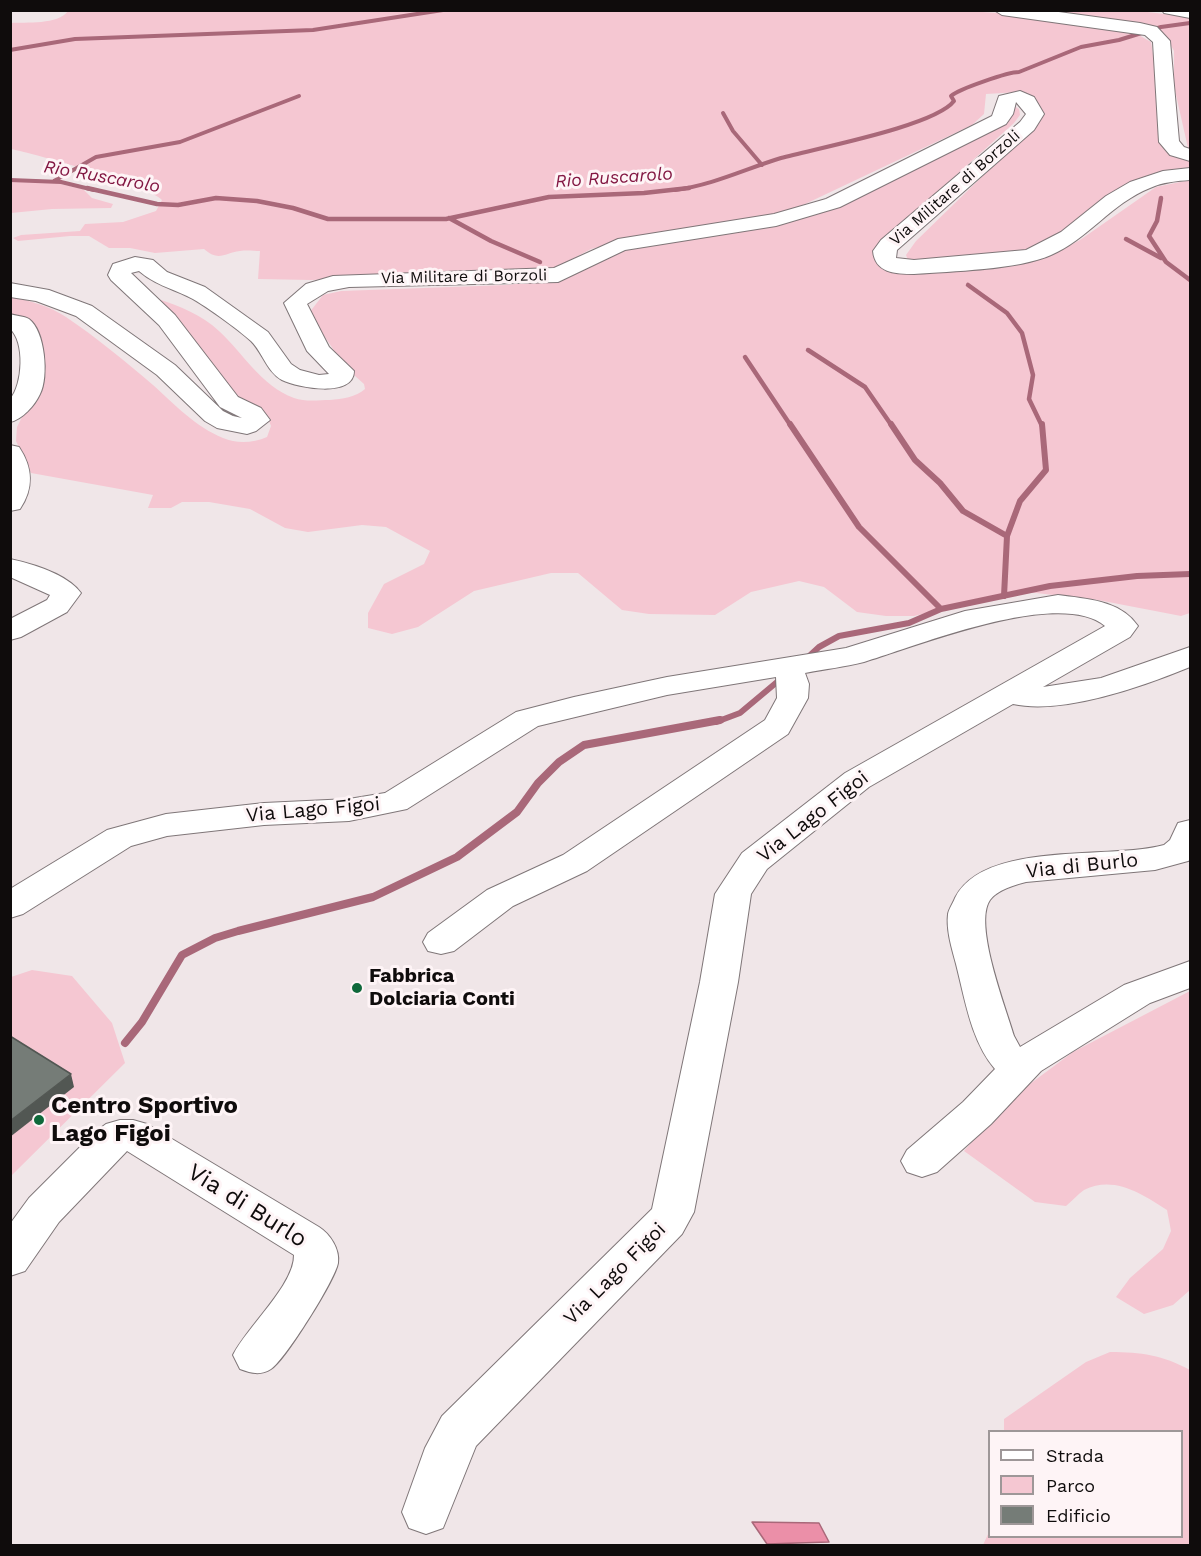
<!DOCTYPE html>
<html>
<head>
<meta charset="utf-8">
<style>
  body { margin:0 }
  #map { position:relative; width:1201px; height:1556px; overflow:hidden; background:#f0e6e8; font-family:"Work Sans",sans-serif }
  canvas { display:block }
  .frame { position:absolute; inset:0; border:12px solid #0f0c0c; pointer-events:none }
  .legend { position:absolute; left:988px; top:1430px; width:195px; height:108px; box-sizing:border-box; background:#fef4f6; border:2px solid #9e9798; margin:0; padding:8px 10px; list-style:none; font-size:18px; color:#0f0c0c }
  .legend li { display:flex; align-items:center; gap:12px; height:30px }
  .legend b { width:30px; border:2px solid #9e9798 }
</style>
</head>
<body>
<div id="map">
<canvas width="1201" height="1556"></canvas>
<div class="frame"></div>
<ul class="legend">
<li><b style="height:8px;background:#fff"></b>Strada</li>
<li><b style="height:16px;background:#f5c7d2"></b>Parco</li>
<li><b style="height:16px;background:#757c77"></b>Edificio</li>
</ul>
</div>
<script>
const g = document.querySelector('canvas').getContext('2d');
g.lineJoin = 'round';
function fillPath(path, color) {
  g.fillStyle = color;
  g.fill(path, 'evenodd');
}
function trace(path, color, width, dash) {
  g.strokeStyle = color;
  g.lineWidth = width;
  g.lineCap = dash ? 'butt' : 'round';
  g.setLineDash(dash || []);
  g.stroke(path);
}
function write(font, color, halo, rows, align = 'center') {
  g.font = font + ' "Work Sans",sans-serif';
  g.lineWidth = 6;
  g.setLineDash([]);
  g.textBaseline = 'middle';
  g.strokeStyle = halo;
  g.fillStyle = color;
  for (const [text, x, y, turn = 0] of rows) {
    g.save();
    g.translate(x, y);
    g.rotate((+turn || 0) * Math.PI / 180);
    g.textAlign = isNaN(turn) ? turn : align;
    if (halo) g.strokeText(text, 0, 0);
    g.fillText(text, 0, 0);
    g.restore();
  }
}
const green = new Path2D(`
  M951 10 998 13 1130 30 1151 42 1157 78 1174 155 1190 160V171L1166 174 1049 245 1026 253 927 262 908 260 906 255 916 241 1033 127 1019 92 986 94 984 114 972 125 803 205 771 216 627 239 591 249 548 272 311 280 258 279 260 251C254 251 247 250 240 251 224 253 219 262 204 249L155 253 130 248H109L89 236H70L18 241 13 238 21 235 80 231 85 224 123 222 156 211 162 200C149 185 35 154 11 149V23C26 22 58 25 68 11Z
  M1022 11H1139L1190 17V149L1188 148 1174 86V51L1166 36 1154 29Z
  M1011 104 1019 109 1020 115 1014 123 923 205 875 254 917 273 1032 262 1052 255 1080 240 1156 187 1190 180V613L1181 616 1098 600 1036 593H1009L914 616H886L857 612 824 587 799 581 751 592 715 615 649 614 622 610 578 573H551L474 591 418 627 392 634 368 628V613L384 584 424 564 430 551 386 527 362 525 308 532 285 528 250 509 209 502H182L171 508H148L153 495 31 473 16 441 17 427 35 391 43 346 31 322 11 315 10 296C29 301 50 306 66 317 97 338 125 361 153 385 174 404 196 427 223 438 237 444 253 443 267 437L271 426 269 421 216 379 158 299C180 306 202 315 219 331 243 353 261 386 294 398 305 402 319 400 330 400 342 399 356 397 365 389L364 384 345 367 309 313 323 295 341 291 506 285 545 281 609 255 641 245 811 213 971 139Z
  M11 179H38L83 189 92 198 113 204 111 208 52 209 11 213Z
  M32 970 72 976 112 1023 125 1063 11 1176V977Z
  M1190 991V1290L1173 1305 1144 1314 1116 1297 1130 1278 1163 1249 1171 1231 1167 1210C1142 1194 1114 1175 1084 1190 1078 1194 1072 1201 1066 1206L1035 1202 964 1151 1007 1101 1073 1052Z
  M1110 1352C1142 1352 1162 1355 1190 1370V1545H983L989 1532 990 1536H1182V1432L1004 1431V1419L1086 1362Z`);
const water = new Path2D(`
  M752 1522 819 1523 829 1542 767 1544Z`);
const streamFar3 = new Path2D(`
  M10 50 75 39 313 30 443 10
  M723 113 733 131 762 165
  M10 180 61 182 94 190
  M54 181 96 157 180 142 299 96
  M675 190C713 185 745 169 781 158 817 148 935 126 954 101L951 96C959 89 1008 72 1019 72L1081 47 1119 40 1161 27 1190 23`);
const streamFar2 = new Path2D(`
  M87 188 157 204 178 205 216 198 257 201 293 208 328 219H446L549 197 644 193 689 188
  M1161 198 1157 221 1149 236 1166 262 1190 280
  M449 218 491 241 540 262
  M1126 239 1161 258
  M968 285 1007 313 1022 333 1033 375 1029 399 1042 426
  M808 350 865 387 892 426
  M745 357 791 426`);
const streamFar1 = new Path2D(`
  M790 424 859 527 941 609
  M891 424 915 460 940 483 963 511 1007 536
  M1004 596 1007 536 1020 501 1046 470 1042 424
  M806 659 819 647 839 636 909 623 941 609 1050 586 1137 576 1190 574
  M716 722 740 713 783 677`);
const stream = new Path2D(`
  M125 1043 142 1022 182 955 215 938 238 931 373 897 457 857 517 812 538 783 559 762 584 745 720 720`);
const minor = new Path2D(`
  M994 10H1044L1140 23 1157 27 1170 41 1179 141 1184 147 1190 149V161L1170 155 1159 142 1153 42 1145 35 1002 15Z
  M1162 10H1190V18L1164 13Z
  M1020 91 1034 97 1044 114 1034 130 897 250 896 258 914 260 1026 250 1061 232 1106 196 1130 182 1163 171 1190 168V180C1177 181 1163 182 1150 188 1112 203 1088 239 1051 255 1017 270 952 271 914 274 895 274 875 273 873 251L881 240 1020 122 1026 114 1016 102 1013 114 1006 124 840 207 776 226 625 250 558 282 349 287 328 291 307 304 329 347 354 371C354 398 298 388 282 380 267 372 263 353 251 341 240 331 201 302 187 296 170 288 154 284 139 271L131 273 175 315 238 397 261 408 270 420 256 431 247 434 217 428 205 421 157 375 76 316 36 301 10 297V283L49 290 92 306 175 365 223 411 233 416 242 418 220 407 159 325 111 280 108 275 113 264 135 257 153 260 167 272 205 287 268 332 291 364 300 370 319 375 329 374 307 351 284 303 306 284 333 276 554 268 618 239 774 214 826 199 992 116 999 96Z
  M10 314C16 316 24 316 29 319 45 331 49 377 40 394 35 405 22 420 10 422V399C23 385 25 341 10 329Z
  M10 445 19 447C33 468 34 488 20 509L10 511Z
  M10 559C33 564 67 574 81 593L67 612 21 637 10 640V619L47 600 50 595 10 577Z
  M1058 595C1087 599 1120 600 1138 626L1130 637 1043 687 1101 678 1190 647V667C1144 686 1063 715 1013 704L869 787 767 869 751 894 738 982 694 1212 682 1234 476 1446 443 1528 426 1534 409 1528 402 1512 425 1448 442 1416 652 1209 700 982 715 894 742 853 845 773 1105 626C1059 588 917 646 864 662 845 667 825 669 805 673L809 684 808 698 788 734 587 871 513 906 454 951 441 954 428 951 423 942 428 933 487 890 563 855 765 720 777 698 776 677 667 695 538 726 407 809 349 821 264 825 167 836 131 846 23 914 10 918V889L107 830 166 814 264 803 349 799 385 793 516 712 574 697 667 677 846 648 965 611Z
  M1190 820V860L1188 861 1155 870 1026 882C1014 885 997 890 990 900 973 924 1006 1008 1014 1036L1020 1047 1124 985 1190 961V988L1150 1003 1041 1071 991 1124 937 1172 922 1177 907 1172 901 1161 907 1150 963 1102 995 1069C971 1041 965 999 956 964 952 949 946 930 948 914 949 909 953 903 955 898 984 840 1109 860 1164 845L1170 840 1178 823Z
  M120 1120H133L147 1124 319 1227C330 1234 340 1249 338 1263 335 1280 285 1360 271 1369 260 1376 251 1373 240 1369L233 1355C247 1327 295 1284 294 1255L127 1151 59 1222 25 1271 10 1276V1224L29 1198 94 1133 106 1124Z`);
const shadedWall = new Path2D(`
  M71 1074 74 1087 10 1137V1121Z`);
const building = new Path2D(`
  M10 1036 71 1074 10 1121Z`);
const markers = [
  [357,988,6,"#0f683a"],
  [39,1120,6,"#0f683a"]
];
const farStreetnames = [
  ["Via Militare di Borzoli",955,188,-41],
  ["Via Militare di Borzoli",464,277,-1]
];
const farWaternames = [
  ["Rio Ruscarolo",102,177,10],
  ["Rio Ruscarolo",614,178,-4]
];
const streetNames = [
  ["Via Lago Figoi",313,810,-5],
  ["Via Lago Figoi",813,817,-38],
  ["Via di Burlo",1082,866,-6],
  ["Via Lago Figoi",615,1274,-45]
];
const poiNames = [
  ["Fabbrica",369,976],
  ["Dolciaria Conti",369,999]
];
const nearPoinames = [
  ["Centro Sportivo",51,1106],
  ["Lago Figoi",51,1134]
];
const nearStreetnames = [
  ["Via di Burlo",247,1206,32]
];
fillPath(green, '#f5c7d2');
fillPath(water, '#eb8fa8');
trace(water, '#a96879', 1.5);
trace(streamFar3, '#a96879', 4);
trace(streamFar2, '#a96879', 4.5);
trace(streamFar1, '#a96879', 6);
trace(stream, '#a96879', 8);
trace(minor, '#7f7678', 2);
fillPath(minor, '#fff');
fillPath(shadedWall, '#525753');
fillPath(building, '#757c77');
trace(building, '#525753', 1.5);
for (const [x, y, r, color] of markers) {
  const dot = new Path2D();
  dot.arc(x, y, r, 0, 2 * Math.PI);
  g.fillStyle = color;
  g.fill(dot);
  trace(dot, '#fef4f6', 2);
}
write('16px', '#0f0c0c', '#fef4f6', farStreetnames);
write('italic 18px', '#831743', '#fef4f6', farWaternames);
write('20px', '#0f0c0c', '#fef4f6', streetNames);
write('bold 20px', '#0f0c0c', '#fef4f6', poiNames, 'left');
write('bold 24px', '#0f0c0c', '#fef4f6', nearPoinames, 'left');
write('24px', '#0f0c0c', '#fef4f6', nearStreetnames);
</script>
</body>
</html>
